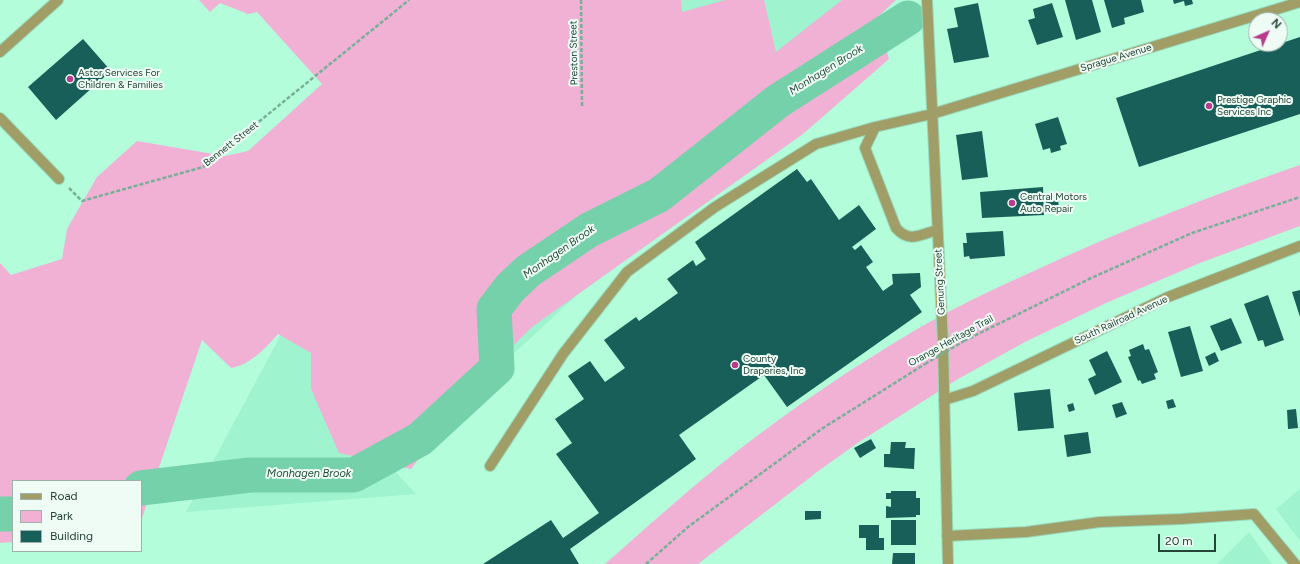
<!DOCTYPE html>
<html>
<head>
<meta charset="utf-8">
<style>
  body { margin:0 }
  #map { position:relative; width:1300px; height:564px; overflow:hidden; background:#b3fddb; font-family:Figtree,sans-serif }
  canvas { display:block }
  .legend { position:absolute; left:12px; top:480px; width:130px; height:72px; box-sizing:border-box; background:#eefcf5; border:1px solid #9eb2a9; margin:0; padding:5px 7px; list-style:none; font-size:12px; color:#254336 }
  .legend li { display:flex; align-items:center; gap:8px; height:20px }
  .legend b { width:20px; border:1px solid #9eb2a9 }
  .north { position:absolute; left:1248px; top:12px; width:40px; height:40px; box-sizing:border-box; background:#eefcf5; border:1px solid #9eb2a9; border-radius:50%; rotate:45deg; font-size:11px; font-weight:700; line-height:16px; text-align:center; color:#254336 }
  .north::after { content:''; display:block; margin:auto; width:14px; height:18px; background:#b83c8d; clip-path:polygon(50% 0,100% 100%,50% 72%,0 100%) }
  .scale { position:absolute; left:1158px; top:534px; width:58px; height:18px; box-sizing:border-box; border:2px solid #254336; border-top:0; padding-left:5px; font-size:12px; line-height:14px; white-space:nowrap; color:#254336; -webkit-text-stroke:3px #eefcf5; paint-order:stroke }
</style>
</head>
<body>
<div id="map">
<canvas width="1300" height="564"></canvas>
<ul class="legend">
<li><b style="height:5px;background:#a19d66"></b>Road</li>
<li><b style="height:11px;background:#f0b1d4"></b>Park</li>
<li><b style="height:11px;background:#175f58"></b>Building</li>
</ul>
<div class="north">N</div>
<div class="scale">20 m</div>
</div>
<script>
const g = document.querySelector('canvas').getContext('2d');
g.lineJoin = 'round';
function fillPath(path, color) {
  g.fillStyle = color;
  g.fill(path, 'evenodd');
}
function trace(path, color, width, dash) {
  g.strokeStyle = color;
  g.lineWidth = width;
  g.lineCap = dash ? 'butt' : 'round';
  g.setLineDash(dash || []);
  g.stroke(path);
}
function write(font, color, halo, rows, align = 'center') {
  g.font = font + ' Figtree,sans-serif';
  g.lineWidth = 4;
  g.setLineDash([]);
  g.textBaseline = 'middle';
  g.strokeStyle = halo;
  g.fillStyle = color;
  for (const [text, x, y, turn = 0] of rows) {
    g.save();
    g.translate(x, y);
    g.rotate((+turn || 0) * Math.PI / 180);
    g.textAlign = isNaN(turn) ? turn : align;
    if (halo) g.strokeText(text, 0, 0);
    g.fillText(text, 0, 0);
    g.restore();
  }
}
const built = new Path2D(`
  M594 0H896L391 467 416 494 186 512 358 191Z
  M1300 489V541L1276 509Z
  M1249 532 1272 564H1217Z`);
const green = new Path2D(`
  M199 0H681L682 12 725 0H764L776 52 842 0H896L854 39 882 35 889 59 803 134 532 327 479 379 411 469 339 453 311 389V353L278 334C266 348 250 365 231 368L202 340 141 521V481H13V542L0 543V263L11 275 62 259 67 229 97 177 137 141 225 156 248 151 322 84 257 12 248 14 220 3 210 12Z
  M1300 165V226L1200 263 1106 303 1025 342 958 379 859 442 817 472 698 564H605C647 527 688 490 731 456 791 409 854 366 919 328 957 306 996 288 1036 270 1122 230 1210 196 1300 165Z`);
const river = new Path2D(`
  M141 488 250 475H354L420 439 497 368 494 309 510 288 528 271 589 230 659 195 778 101 908 18
  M0 514H13`);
const building = new Path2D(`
  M1065 0H1092L1101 32 1076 40Z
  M1104 0H1141L1144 12 1124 18 1125 24 1112 28Z
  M1173 0H1192L1193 4 1185 6 1184 1 1174 4Z
  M978 3 989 57 954 63 947 29 958 27 954 8Z
  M1052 3 1063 37 1037 45 1028 20 1035 18 1033 9Z
  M1300 37V114L1139 167 1116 98Z
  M83 39 111 71 56 120 28 87Z
  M1058 117 1067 144 1060 146 1061 150 1051 153 1050 148 1043 150 1035 124Z
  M982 131 988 177 962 180 956 135Z
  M797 169 807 182 811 179 839 220 859 205 876 229 852 247 855 250 861 245 873 262 866 267 883 291 893 284 892 274 920 273 921 287 910 295 922 312 787 407 764 375 679 435 696 459 570 549 579 564H483L551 520 563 538 599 513 556 454 572 443 555 419 584 399 568 376 590 361 605 382 625 368 604 340 636 317 639 321 678 293 667 279 693 260 696 266 706 259 695 242Z
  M1043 187 1044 215 982 218 980 192Z
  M1058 200 1059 208 1047 210 1046 201Z
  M1003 231 1005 256 970 259 969 256 964 257 963 243H967L966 233Z
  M1300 290V317L1292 292Z
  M1268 295 1284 340 1265 347 1263 340 1258 341 1244 304Z
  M1231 318 1242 343 1221 351 1210 326Z
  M1190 326 1203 371 1181 377 1168 332Z
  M1143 344 1145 350 1149 349 1158 372 1154 374 1156 379 1142 384 1140 380 1138 381 1128 357 1131 356 1129 350Z
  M1107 351 1122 382 1095 395 1088 379 1096 375 1089 360Z
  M1215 352 1219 361 1209 366 1205 357Z
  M1050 389 1054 428 1018 431 1014 393Z
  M1173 399 1176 407 1168 409 1166 401Z
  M1122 402 1127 414 1116 418 1112 405Z
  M1073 403 1075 410 1069 412 1067 405Z
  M1296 409 1298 428 1288 429 1287 410Z
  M1088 432 1091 453 1067 457 1064 435Z
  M871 439 876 448 860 458 854 448Z
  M891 442H906L905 448H915L914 469 884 467V454H890Z
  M891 491H916V498H920V515H916V517L886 518V506L891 507V499H886V493H891Z
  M805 511H821V519L805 520Z
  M891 520H916V545H891Z
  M859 525H879V538H884V550H866V538H859Z
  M893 553H915V564H892Z`);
const path = new Path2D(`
  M581 0 582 106
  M69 188 82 201 203 167 409 0
  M964 341 1089 279 1192 233 1300 197
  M646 564 688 527 823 428 925 364`);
const minor = new Path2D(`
  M927 0 943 343 948 564
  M0 52 58 0
  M0 118 59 179
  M937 230C920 235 909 243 896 228L865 148 875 127 932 114 1300 2
  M944 400 973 391 1168 297 1300 246
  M490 466 563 354 627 272 715 207 816 144 875 127
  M947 536 1026 532 1100 522 1181 519 1254 514 1295 564`);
const pathBridge = new Path2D(`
  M925 364 964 341`);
const markers = [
  [70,79,4,"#b83c8d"],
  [1209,106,4,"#b83c8d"],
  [1012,203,4,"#b83c8d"],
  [735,365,4,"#b83c8d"]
];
const streetNames = [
  ["Preston Street",574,53,-91],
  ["Sprague Avenue",1116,58,-17],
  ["Bennett Street",231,144,-38],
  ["Genung Street",940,282,-93],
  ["South Railroad Avenue",1121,320,-25],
  ["Orange Heritage Trail",951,341,-29]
];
const poiNames = [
  ["Astor Services For",78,73],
  ["Children & Families",78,85],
  ["Prestige Graphic",1217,100],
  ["Services Inc",1217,112],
  ["Central Motors",1020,197],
  ["Auto Repair",1020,209],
  ["County",743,359],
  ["Draperies, Inc",743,371]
];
const waterNames = [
  ["Monhagen Brook",826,70,-32],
  ["Monhagen Brook",559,252,-35],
  ["Monhagen Brook",309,474]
];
fillPath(built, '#9ff3ce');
fillPath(green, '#f0b1d4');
trace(river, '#75d1aa', 35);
fillPath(building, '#175f58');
trace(minor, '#97d8ba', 12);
trace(path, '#78b097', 2.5, [4, 2]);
trace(minor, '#a19d66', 10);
trace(pathBridge, '#78b097', 2.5, [4, 2]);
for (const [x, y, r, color] of markers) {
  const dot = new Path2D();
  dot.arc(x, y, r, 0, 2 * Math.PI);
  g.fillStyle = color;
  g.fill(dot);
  trace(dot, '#eefcf5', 1.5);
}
write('10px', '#254336', '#eefcf5', streetNames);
write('10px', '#254336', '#eefcf5', poiNames, 'left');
write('italic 11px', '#224a3a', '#eefcf5', waterNames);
</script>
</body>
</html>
